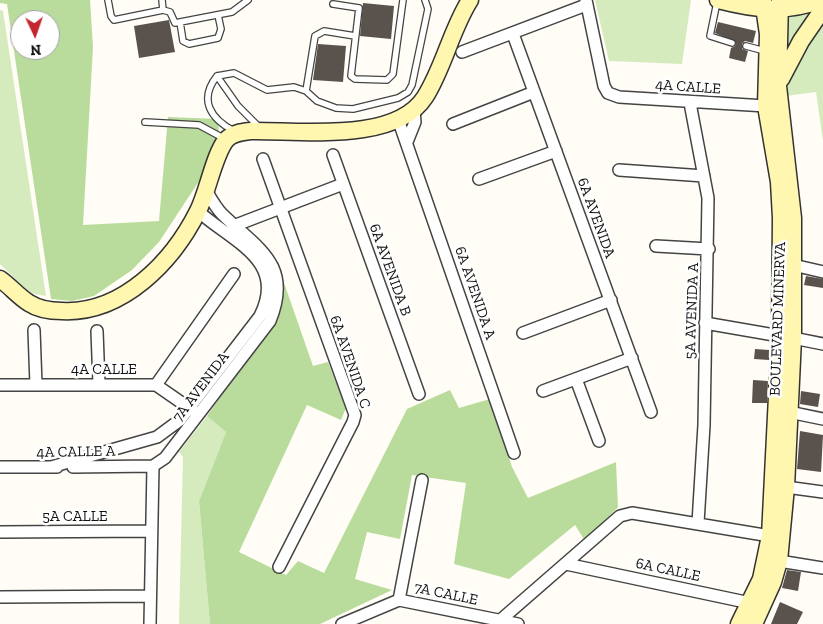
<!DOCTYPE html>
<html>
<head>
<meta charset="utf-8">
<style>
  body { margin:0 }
  #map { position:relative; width:823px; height:624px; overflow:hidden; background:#fffdf5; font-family:"Zilla Slab",serif }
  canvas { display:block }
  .north { position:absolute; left:10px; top:10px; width:50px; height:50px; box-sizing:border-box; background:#fff; border:1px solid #a0a0a0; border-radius:50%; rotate:177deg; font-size:14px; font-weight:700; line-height:20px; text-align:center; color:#111 }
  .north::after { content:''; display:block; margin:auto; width:18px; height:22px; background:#c4262e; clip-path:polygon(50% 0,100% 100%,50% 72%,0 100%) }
</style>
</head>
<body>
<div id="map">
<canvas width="823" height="624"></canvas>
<div class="north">N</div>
</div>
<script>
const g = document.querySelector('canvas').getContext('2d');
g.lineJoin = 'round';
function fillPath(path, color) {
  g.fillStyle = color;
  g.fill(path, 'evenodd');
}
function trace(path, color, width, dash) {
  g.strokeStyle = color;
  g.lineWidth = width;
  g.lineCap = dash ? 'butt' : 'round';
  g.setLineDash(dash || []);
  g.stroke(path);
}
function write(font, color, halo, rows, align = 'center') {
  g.font = font + ' "Zilla Slab",serif';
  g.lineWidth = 5;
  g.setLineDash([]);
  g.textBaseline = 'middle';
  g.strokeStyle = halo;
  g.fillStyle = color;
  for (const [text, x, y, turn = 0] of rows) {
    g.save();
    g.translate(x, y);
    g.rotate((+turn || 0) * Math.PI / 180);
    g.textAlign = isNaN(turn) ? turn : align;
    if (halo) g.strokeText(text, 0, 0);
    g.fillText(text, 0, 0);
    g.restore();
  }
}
const green = new Path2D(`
  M595 0H691L682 64 609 61Z
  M821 5 784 67 786 17Z
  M0 10 3 11 46 296 30 293 0 264Z
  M823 20V141L816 92 785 96C788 68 807 43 823 20Z
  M207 416 226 432 199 501 210 624H179L183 457 179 452Z`);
const forest = new Path2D(`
  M0 0H90L93 47 83 225 159 221 168 117 218 119 219 133 211 163 159 242 132 270 94 296 72 301 51 299 7 4 0 3ZM20 20H50V50H20Z
  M282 277 313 366 328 362 346 408 341 420 307 405 239 552 286 575 298 561 324 573 407 409 450 390 459 408 490 399 512 467 528 498 616 462 618 507 585 541 575 525 509 579 454 564 466 483 412 475 400 539 367 532 355 579 392 590 320 624H210L199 501 226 432 207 416 254 348 281 296Z`);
const building = new Path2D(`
  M363 3 394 6 391 39 360 36Z
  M169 20 175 52 139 58 134 26Z
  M718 22 756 31 753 43 745 41 742 44V49L748 51 745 62 729 58 731 48 735 46 736 42 715 33Z
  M318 44 346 46 343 82 313 80Z
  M806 276 823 279V288L804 285Z
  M755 349 769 350V360L754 359Z
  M753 380 768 381 767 403H752Z
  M801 391 820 394 818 407 800 404Z
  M800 431 823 435 821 472 797 469Z
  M787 570 801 572 798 591 782 588Z
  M780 602 803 612 797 624H771Z`);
const lane = new Path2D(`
  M108 0 111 16 114 20 163 10 170 12 175 23 232 12 248 0
  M162 0 163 10
  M717 2 710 36 732 43
  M333 4 359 8 351 76 355 79 387 80 393 74 403 0
  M180 22 183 41 189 44 218 38 221 29 218 15
  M746 46 765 51
  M217 76 238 106 260 128
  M306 91 315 36 324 31 355 36
  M145 122 199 125 225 139
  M234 131C211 119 198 100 217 76L234 73 267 90 294 87 306 91 317 101 336 108 353 109 398 98 408 92 412 85 428 9 425 0`);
const street = new Path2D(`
  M586 0 604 86 608 93 619 97 766 106
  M513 34 651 412
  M462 52 586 5
  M690 103 708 198 704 425 698 523
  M398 119 514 453
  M453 124 534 92
  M407 142 415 122 414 110
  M333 155 419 394
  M263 159 355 415 353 422 279 567
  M619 170 704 176
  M479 179 556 151
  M232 229 236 225 343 184
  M656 246 709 249
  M793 265 823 272
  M705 323 780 336
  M34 330 36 385
  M97 331 99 384
  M523 333 611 300
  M793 338 823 344
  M576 379 599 441
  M0 385H156L195 412
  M156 385 234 274
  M543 391 632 358
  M789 412 823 419
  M153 466 165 458 270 321C293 264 258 249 222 214 216 208 211 199 207 192
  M0 467H57
  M51 467 157 437 180 420 260 316C288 260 232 242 198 211
  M73 467 153 466
  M786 487 823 492
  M0 532 150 531
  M779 561 823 568
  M566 564 755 604
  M0 597 150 596
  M399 600 422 480
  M150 624 153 466
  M342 624 399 600 518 624
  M496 624 620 516 632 513 770 536`);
const secondary = new Path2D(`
  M718 0C753 9 785 14 820 0
  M781 79 801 41 823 9
  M0 279C10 286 19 297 29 303 38 309 51 311 62 311 123 314 173 261 198 211 208 191 214 155 226 140 232 133 242 132 251 131 298 130 395 144 425 97 444 67 451 30 470 0
  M739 624 761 579 770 536 780 336 781 218 779 182 766 106 768 34 763 0
  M754 624 773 582 779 561 786 487 793 338V218L778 86 780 0`);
const streetNames = [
  ["4A CALLE",688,87,4],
  ["6A AVENIDA",596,218,70],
  ["6A AVENIDA B",390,270,70],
  ["6A AVENIDA A",475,293,71],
  ["5A AVENIDA A",692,311,-88],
  ["BOULEVARD MINERVA",778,319,-88],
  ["6A AVENIDA C",350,362,71],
  ["4A CALLE",104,370],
  ["7A AVENIDA",201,387,-53],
  ["4A CALLE A",76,452,-1],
  ["5A CALLE",75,517],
  ["6A CALLE",668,570,12],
  ["7A CALLE",446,594,12]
];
fillPath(green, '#d5ebbd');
fillPath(forest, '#b9dc9c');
fillPath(building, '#5a524d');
trace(lane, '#444', 8);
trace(street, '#444', 14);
trace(secondary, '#333', 19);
trace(lane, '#fff', 5.5);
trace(street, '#fff', 11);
trace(secondary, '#fff6b0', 16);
write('15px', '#111', '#fff', streetNames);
</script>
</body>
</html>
